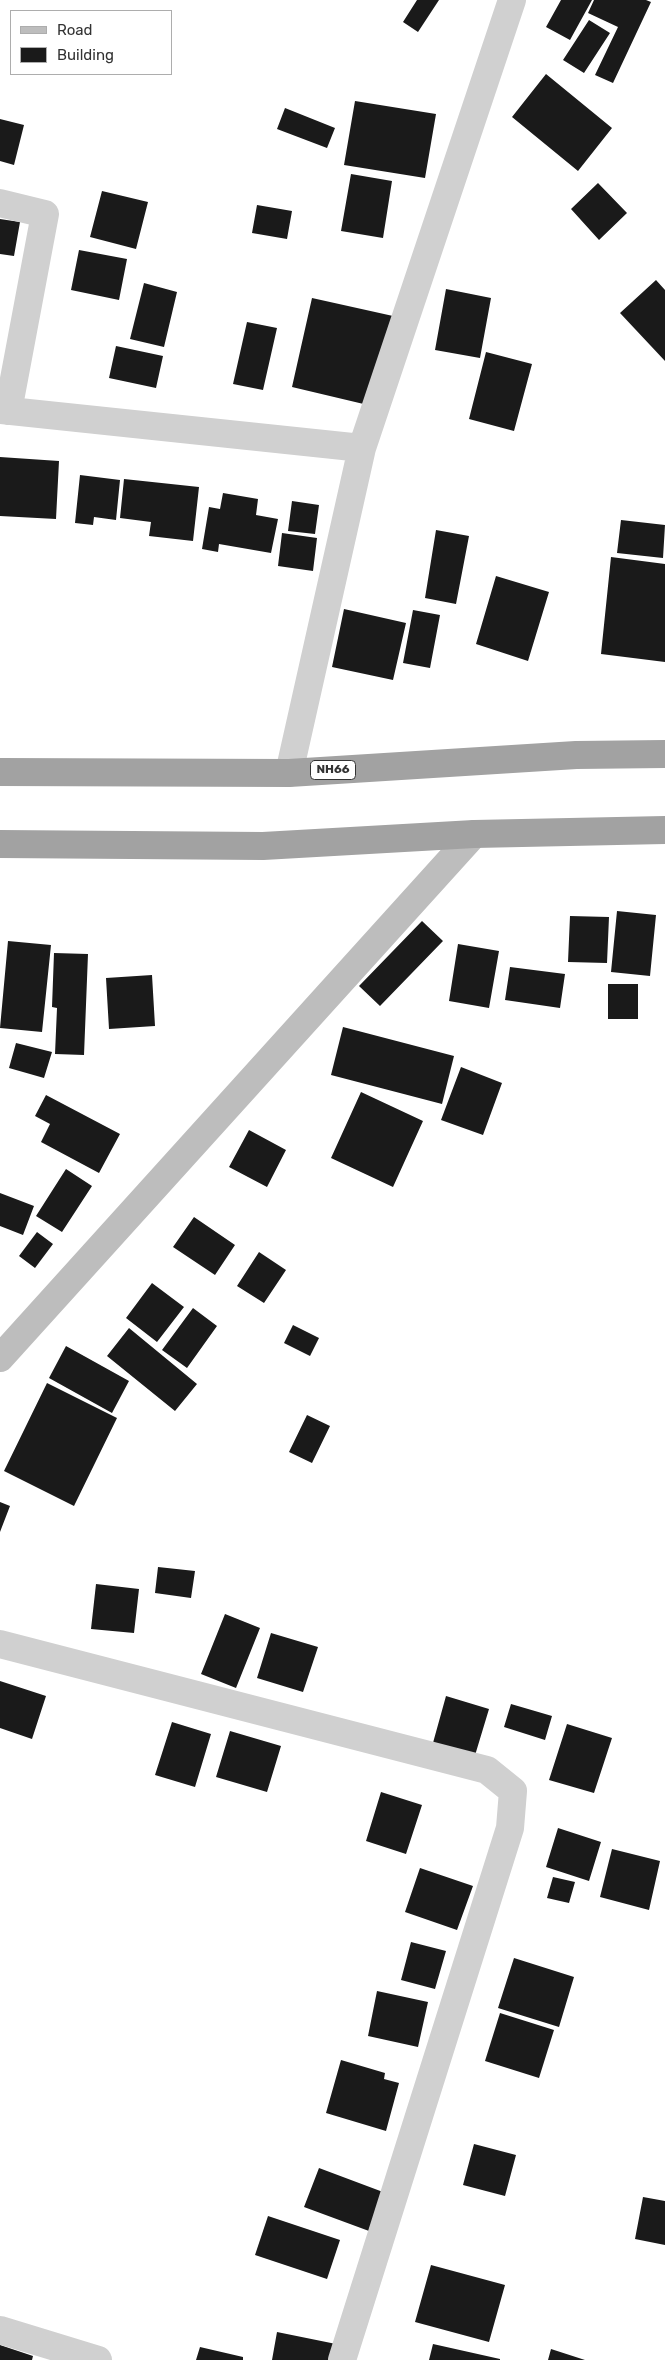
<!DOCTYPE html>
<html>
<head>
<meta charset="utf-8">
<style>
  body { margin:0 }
  #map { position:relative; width:665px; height:2360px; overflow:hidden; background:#fff; font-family:Rubik,sans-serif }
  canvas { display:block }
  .legend { position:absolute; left:10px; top:10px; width:162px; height:65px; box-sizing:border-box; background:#fff; border:1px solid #adadad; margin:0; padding:6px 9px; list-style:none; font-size:15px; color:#333 }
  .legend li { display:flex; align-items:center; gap:10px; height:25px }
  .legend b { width:25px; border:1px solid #adadad }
</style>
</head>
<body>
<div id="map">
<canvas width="665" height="2360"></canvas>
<ul class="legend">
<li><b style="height:6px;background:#bdbdbd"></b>Road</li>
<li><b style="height:14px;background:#1a1a1a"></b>Building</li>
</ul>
</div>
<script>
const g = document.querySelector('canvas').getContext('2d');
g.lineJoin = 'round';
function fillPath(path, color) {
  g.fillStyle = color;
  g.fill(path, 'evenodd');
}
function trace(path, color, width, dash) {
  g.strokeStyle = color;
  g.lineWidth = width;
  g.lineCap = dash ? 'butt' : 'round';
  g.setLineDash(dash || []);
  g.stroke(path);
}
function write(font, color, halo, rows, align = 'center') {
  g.font = font + ' Rubik,sans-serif';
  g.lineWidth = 5;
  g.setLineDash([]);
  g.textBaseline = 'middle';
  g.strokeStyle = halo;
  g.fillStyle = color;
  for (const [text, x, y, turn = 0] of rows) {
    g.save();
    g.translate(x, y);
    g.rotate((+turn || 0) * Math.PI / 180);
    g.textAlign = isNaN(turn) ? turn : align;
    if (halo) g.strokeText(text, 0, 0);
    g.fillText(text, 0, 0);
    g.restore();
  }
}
const building = new Path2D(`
  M417 0H439L418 32 403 22Z
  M561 0H592L570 40 546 27Z
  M594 0H646L651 2 613 83 595 75 618 27 588 13Z
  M589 20 610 33 584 73 563 60Z
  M546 74 612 128 578 171 512 117Z
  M355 101 436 114 425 178 344 165Z
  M285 108 335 128 327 148 277 129Z
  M0 119 24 125 14 165 0 161Z
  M351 174 392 181 383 238 341 231Z
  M598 183 627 213 599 240 571 209Z
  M102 191 148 202 136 249 90 237Z
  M257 205 292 211 287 239 252 233Z
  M0 219 20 222 14 256 0 254Z
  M79 250 127 259 119 300 71 290Z
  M656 280 665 290V361L620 313Z
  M144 283 177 292 164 347 130 339Z
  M446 289 491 298 480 358 435 350Z
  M312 298 393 316 372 406 292 387Z
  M247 322 277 328 263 390 233 384Z
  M116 346 163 356 156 388 109 378Z
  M486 352 532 364 514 431 469 419Z
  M0 457 59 461 56 519 0 516Z
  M80 475 120 480 116 520 94 517 93 525 75 523Z
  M124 479 199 487 193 541 149 536 151 522 120 518Z
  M223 493 258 499 256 515 278 519 271 553 219 544 218 552 202 549 209 507 220 509Z
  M292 501 319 505 315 534 288 531Z
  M621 520 665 525 663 558 617 553Z
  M436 530 469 536 456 604 425 598Z
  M282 533 317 538 313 571 278 566Z
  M611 557 665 564V662L601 654Z
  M496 576 549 592 528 661 476 644Z
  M344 609 406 623 393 680 332 667Z
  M413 610 440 615 430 668 403 663Z
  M617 911 656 915 650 976 611 972Z
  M570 916 609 917 607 963 568 962Z
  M422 921 443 941 380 1006 359 986Z
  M8 941 51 945 42 1032 0 1028Z
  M458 944 499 951 489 1008 449 1001Z
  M54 953 88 954 84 1055 55 1054 57 1008 52 1007Z
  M510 967 565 974 560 1008 505 1000Z
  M152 975 155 1026 109 1029 106 978Z
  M608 984H638V1019H608Z
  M343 1027 454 1056 442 1104 331 1075Z
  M16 1043 52 1052 44 1078 9 1068Z
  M461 1067 502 1083 483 1135 441 1120Z
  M361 1092 423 1121 393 1187 331 1158Z
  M46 1095 120 1134 99 1173 41 1142 50 1124 35 1116Z
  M249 1130 286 1150 267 1187 229 1167Z
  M66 1169 92 1186 62 1232 36 1216Z
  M0 1193 34 1206 23 1235 0 1226Z
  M194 1217 235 1245 215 1275 173 1247Z
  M37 1232 53 1244 35 1268 19 1256Z
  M259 1252 286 1270 264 1303 237 1286Z
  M152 1283 184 1307 157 1342 126 1318Z
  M193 1308 217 1326 187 1368 162 1350Z
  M293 1325 319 1338 310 1356 284 1343Z
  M129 1328 197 1384 175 1411 107 1356Z
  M66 1346 129 1381 112 1413 49 1378Z
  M47 1383 117 1418 74 1506 4 1471Z
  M307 1415 330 1426 312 1463 289 1452Z
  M0 1502 10 1506 0 1532Z
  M158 1567 195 1571 191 1598 155 1593Z
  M96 1584 139 1589 134 1633 91 1629Z
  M225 1614 260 1628 236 1688 201 1674Z
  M271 1633 318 1647 303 1692 257 1678Z
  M0 1681 46 1696 32 1739 0 1728Z
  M446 1696 489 1709 473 1762 431 1750Z
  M511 1704 552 1716 545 1740 504 1727Z
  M172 1722 211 1734 195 1787 155 1775Z
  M567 1724 612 1738 594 1793 549 1780Z
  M230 1731 281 1746 267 1792 216 1777Z
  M381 1792 422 1805 406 1854 366 1841Z
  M558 1828 601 1842 589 1881 546 1867Z
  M612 1849 660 1861 649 1910 600 1897Z
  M420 1868 473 1886 457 1930 405 1912Z
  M553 1877 575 1882 569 1903 547 1898Z
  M411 1942 446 1951 435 1989 401 1980Z
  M514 1958 574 1977 559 2027 498 2008Z
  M377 1991 428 2002 418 2047 368 2036Z
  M500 2013 554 2030 539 2078 485 2061Z
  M341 2060 385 2073 384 2079 399 2083 386 2131 326 2113Z
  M474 2144 516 2155 505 2196 463 2185Z
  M319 2168 383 2192 369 2231 304 2207Z
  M643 2197 665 2201V2245L635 2239Z
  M268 2216 340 2240 327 2279 255 2255Z
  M431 2265 505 2285 489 2342 415 2322Z
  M277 2332 336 2344 332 2360H272Z
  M433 2344 500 2359V2360H429Z
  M0 2345 33 2356 32 2360H0Z
  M200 2347 243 2357V2360H196Z
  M551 2349 585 2360H548Z`);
const minor = new Path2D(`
  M0 203 45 214 8 411
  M0 410 362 448
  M289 773 362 448 512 0
  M0 1644 487 1770 513 1791 510 1828 342 2360
  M0 2330 98 2360`);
const secondary = new Path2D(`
  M0 1358 474 834`);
const trunk = new Path2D(`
  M0 772 289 773 576 755 665 754
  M0 844 263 846 474 834 665 830`);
const shields = [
  [333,770,45]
];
const shieldNames = [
  ["NH66",333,770]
];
fillPath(building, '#1a1a1a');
trace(minor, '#d0d0d0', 28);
trace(secondary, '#bdbdbd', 28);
trace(trunk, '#a2a2a2', 28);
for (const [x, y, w] of shields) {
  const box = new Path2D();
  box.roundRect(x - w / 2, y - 9.5, w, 19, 4);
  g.fillStyle = '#fff';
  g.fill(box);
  trace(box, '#333', 1);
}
write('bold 12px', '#333', null, shieldNames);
</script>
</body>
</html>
